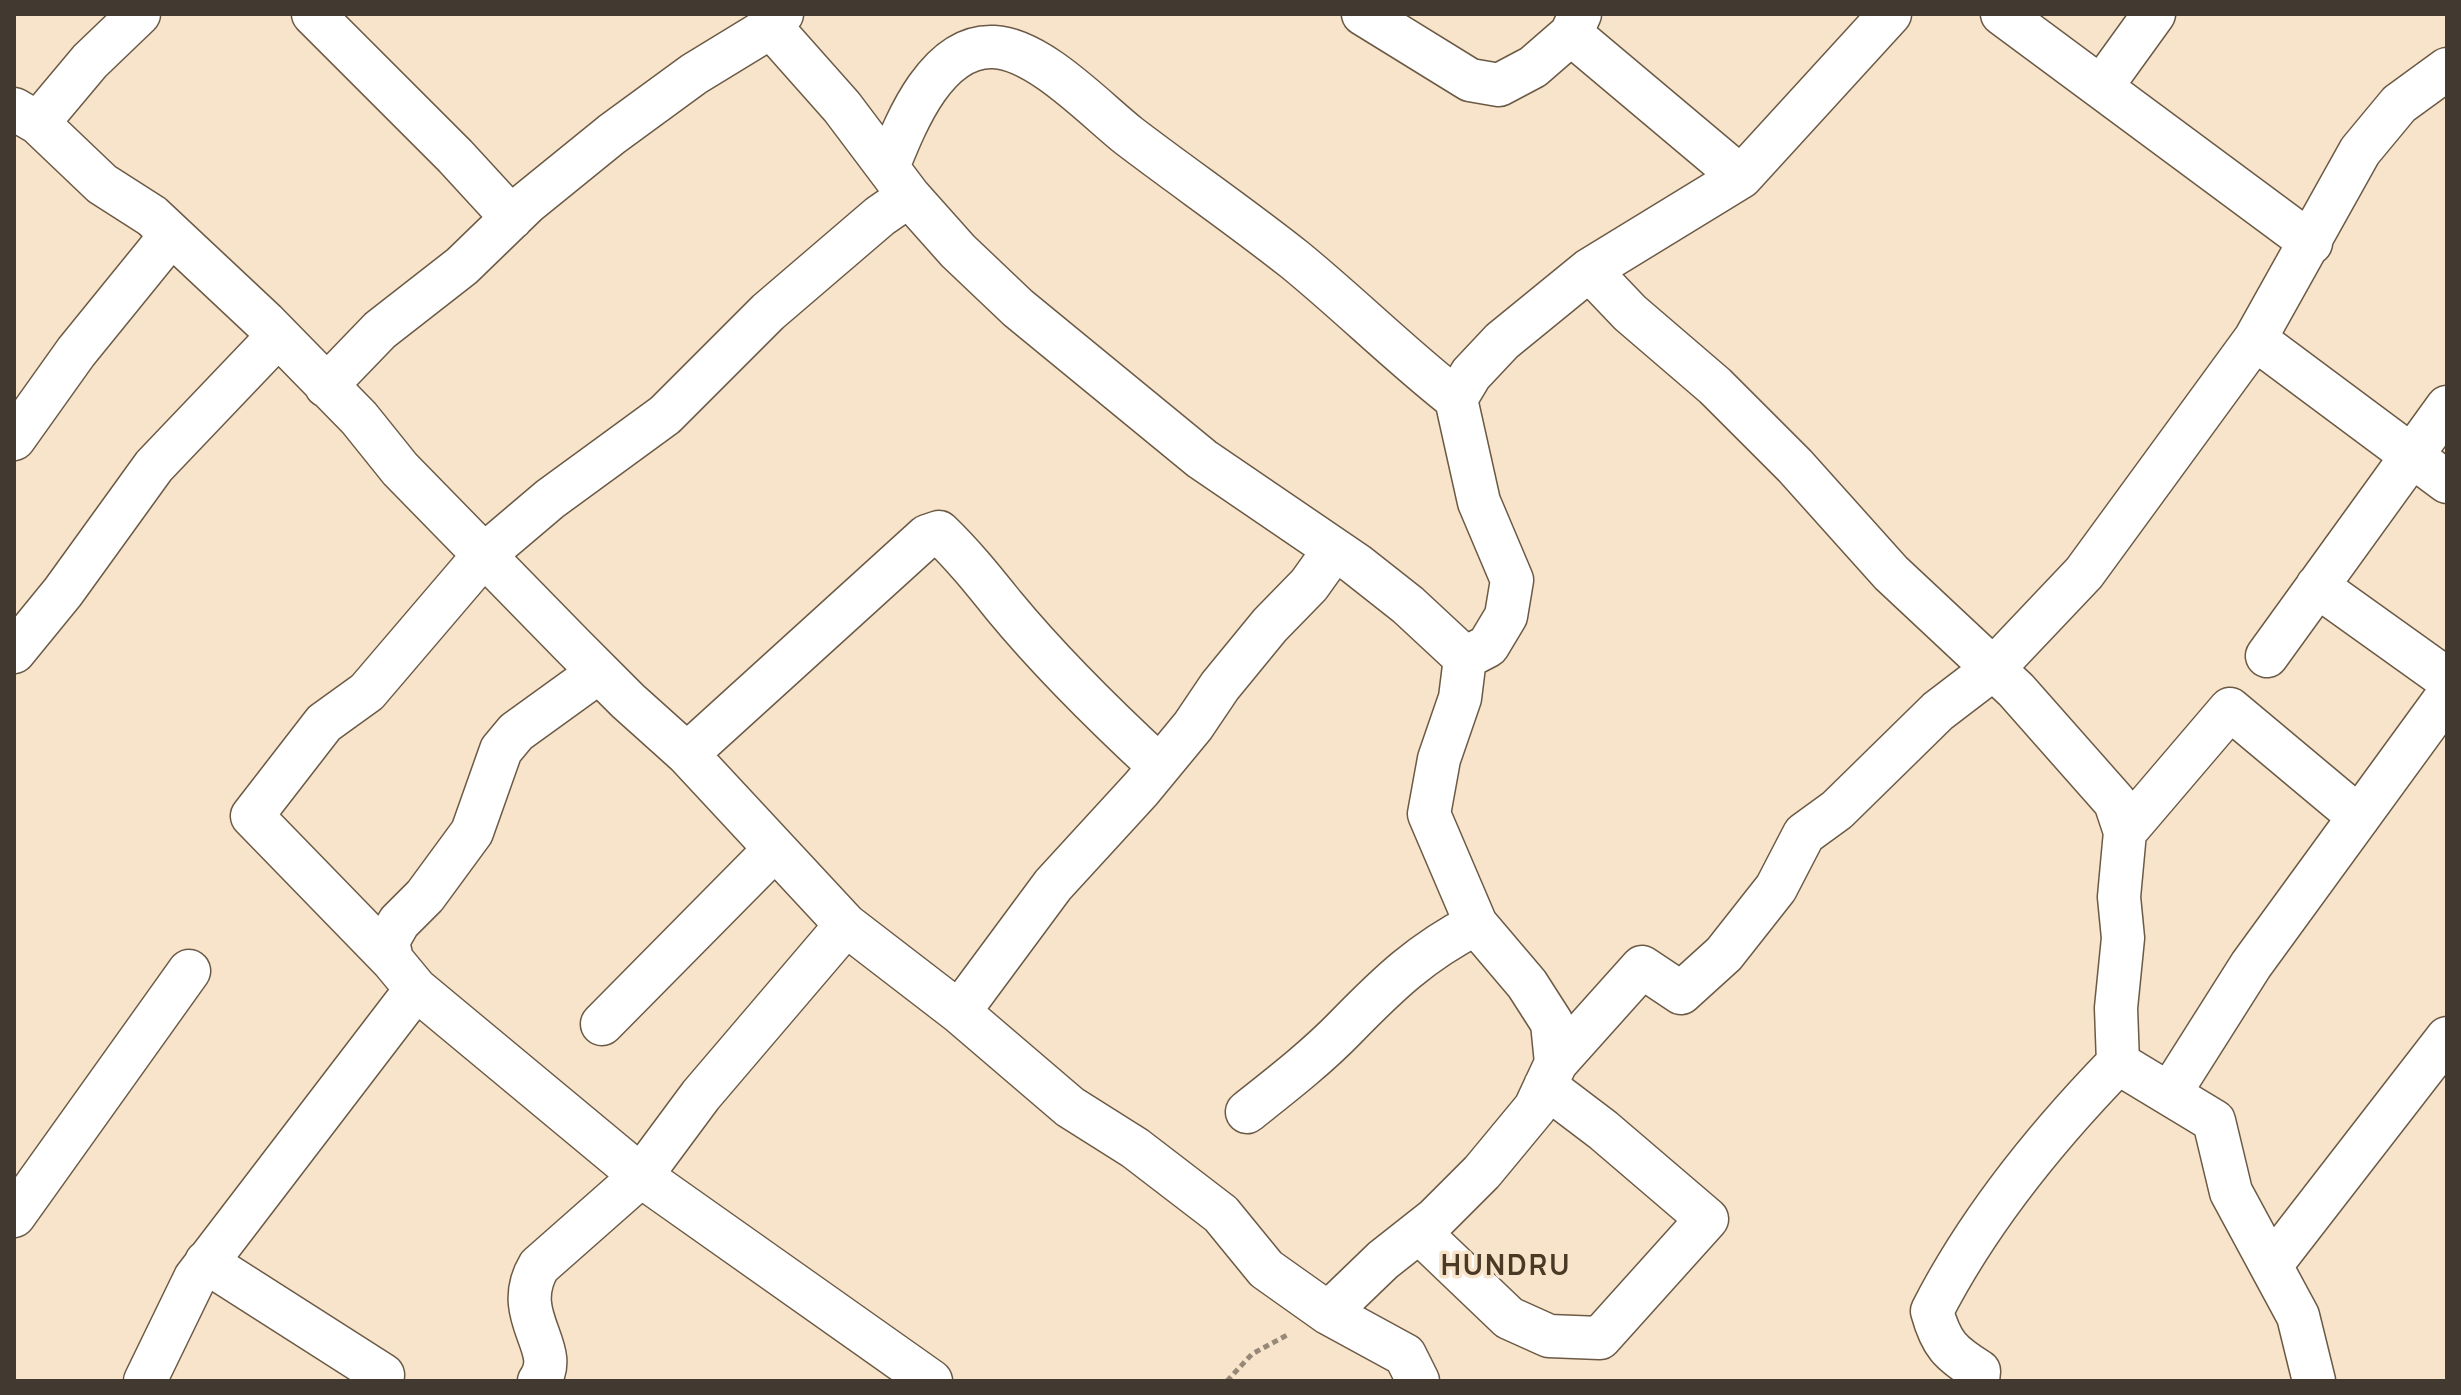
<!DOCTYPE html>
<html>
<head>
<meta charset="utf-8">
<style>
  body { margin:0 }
  #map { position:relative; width:2461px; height:1395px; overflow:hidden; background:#f8e3cb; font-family:Manrope,sans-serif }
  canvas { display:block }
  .frame { position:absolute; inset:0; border:16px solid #423930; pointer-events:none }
</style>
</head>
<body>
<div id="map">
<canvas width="2461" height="1395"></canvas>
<div class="frame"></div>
</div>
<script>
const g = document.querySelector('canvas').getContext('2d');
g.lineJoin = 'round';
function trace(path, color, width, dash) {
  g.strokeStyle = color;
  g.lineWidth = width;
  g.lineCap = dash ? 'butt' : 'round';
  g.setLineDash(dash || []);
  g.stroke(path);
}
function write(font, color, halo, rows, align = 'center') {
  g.font = font + ' Manrope,sans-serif';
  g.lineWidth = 7;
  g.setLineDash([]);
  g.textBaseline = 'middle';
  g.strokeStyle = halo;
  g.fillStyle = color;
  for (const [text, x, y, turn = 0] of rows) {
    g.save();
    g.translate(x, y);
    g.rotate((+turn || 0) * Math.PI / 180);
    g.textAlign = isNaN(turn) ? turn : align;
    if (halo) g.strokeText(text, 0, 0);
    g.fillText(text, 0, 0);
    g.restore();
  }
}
const path = new Path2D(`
  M1227 1381 1252 1354 1289 1334`);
const minor = new Path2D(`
  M313 14 455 156 512 218
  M1363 14 1470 80 1499 85 1533 67 1571 34 1580 14
  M2002 14 2311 243
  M771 27 842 107 909 196 958 251 1018 308 1202 459 1356 564 1408 605 1465 658
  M1571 34 1741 177
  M2102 86 2154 14
  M14 109 38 123 102 184 152 216 265 322 359 418 400 469 573 646 628 701 687 754 846 925 959 1012 1070 1107 1135 1148 1221 1214 1266 1269 1328 1313 1405 1355 1418 1381
  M38 123 90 61 139 14
  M888 167C905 125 936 44 994 47 1039 49 1095 109 1129 136 1184 178 1241 217 1295 260 1350 305 1400 355 1456 399
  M1589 270 1630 313 1715 386 1795 466 1891 573 2016 690 2115 802 2125 832 2119 897 2123 938 2116 1008 2118 1063C2047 1136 1979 1219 1932 1311 1941 1344 1950 1353 1979 1371L1978 1381
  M2255 339 2447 482
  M326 386 380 330 462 266 527 203 612 134 694 74 771 27 782 14
  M14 439 76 352 171 235
  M2317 586 2447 679
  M14 652 63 592 154 466 278 336
  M2267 656 2447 407
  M1465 658 1488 646 1506 616 1512 580 1479 502 1456 399 1471 374 1502 341 1589 270 1741 177 1890 14
  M687 754 927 536 939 532C964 556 983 580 1004 606 1051 663 1104 715 1158 765
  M2125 832 2230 709 2359 817
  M392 960 252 816 324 723 367 692 484 555 550 499 665 415 768 312 880 216 909 196
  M416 989 641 1176 931 1381
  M959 1012 1053 885 1141 789 1193 726 1220 686 1270 625 1309 585 1334 550
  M602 1024 774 850
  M1556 1063 1642 967 1681 993 1724 954 1776 888 1804 834 1837 810 1938 711 1993 669 2084 573 2255 339 2360 151 2399 104 2447 69
  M2118 1063 2214 1121 2231 1192 2298 1316 2314 1381
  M2170 1093 2251 965 2447 696
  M1247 1112C1281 1085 1316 1058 1346 1027 1388 984 1421 952 1476 924
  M14 1216 189 971
  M1419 1232 1509 1318 1549 1336 1600 1338 1707 1219 1603 1130 1545 1086
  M206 1262 383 1375
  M2272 1264 2447 1038
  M1328 1313 1383 1260 1435 1219 1482 1172 1535 1108 1556 1063 1552 1023 1527 984 1476 924 1429 814 1439 759 1460 698 1465 658
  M145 1381 195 1278 416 989 392 960 388 941 399 922 425 896 472 832 501 750 516 732 599 672
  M539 1381C563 1349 509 1316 539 1266L641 1176 701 1095 846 925`);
const districtNames = [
  ["HUNDRU",1506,1267]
];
trace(minor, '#6b5a45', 45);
trace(path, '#978878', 5, [6, 4]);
trace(minor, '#fff', 42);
g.letterSpacing = '2px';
write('bold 28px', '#493925', '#f8e3cb', districtNames);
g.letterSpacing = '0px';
</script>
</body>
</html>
